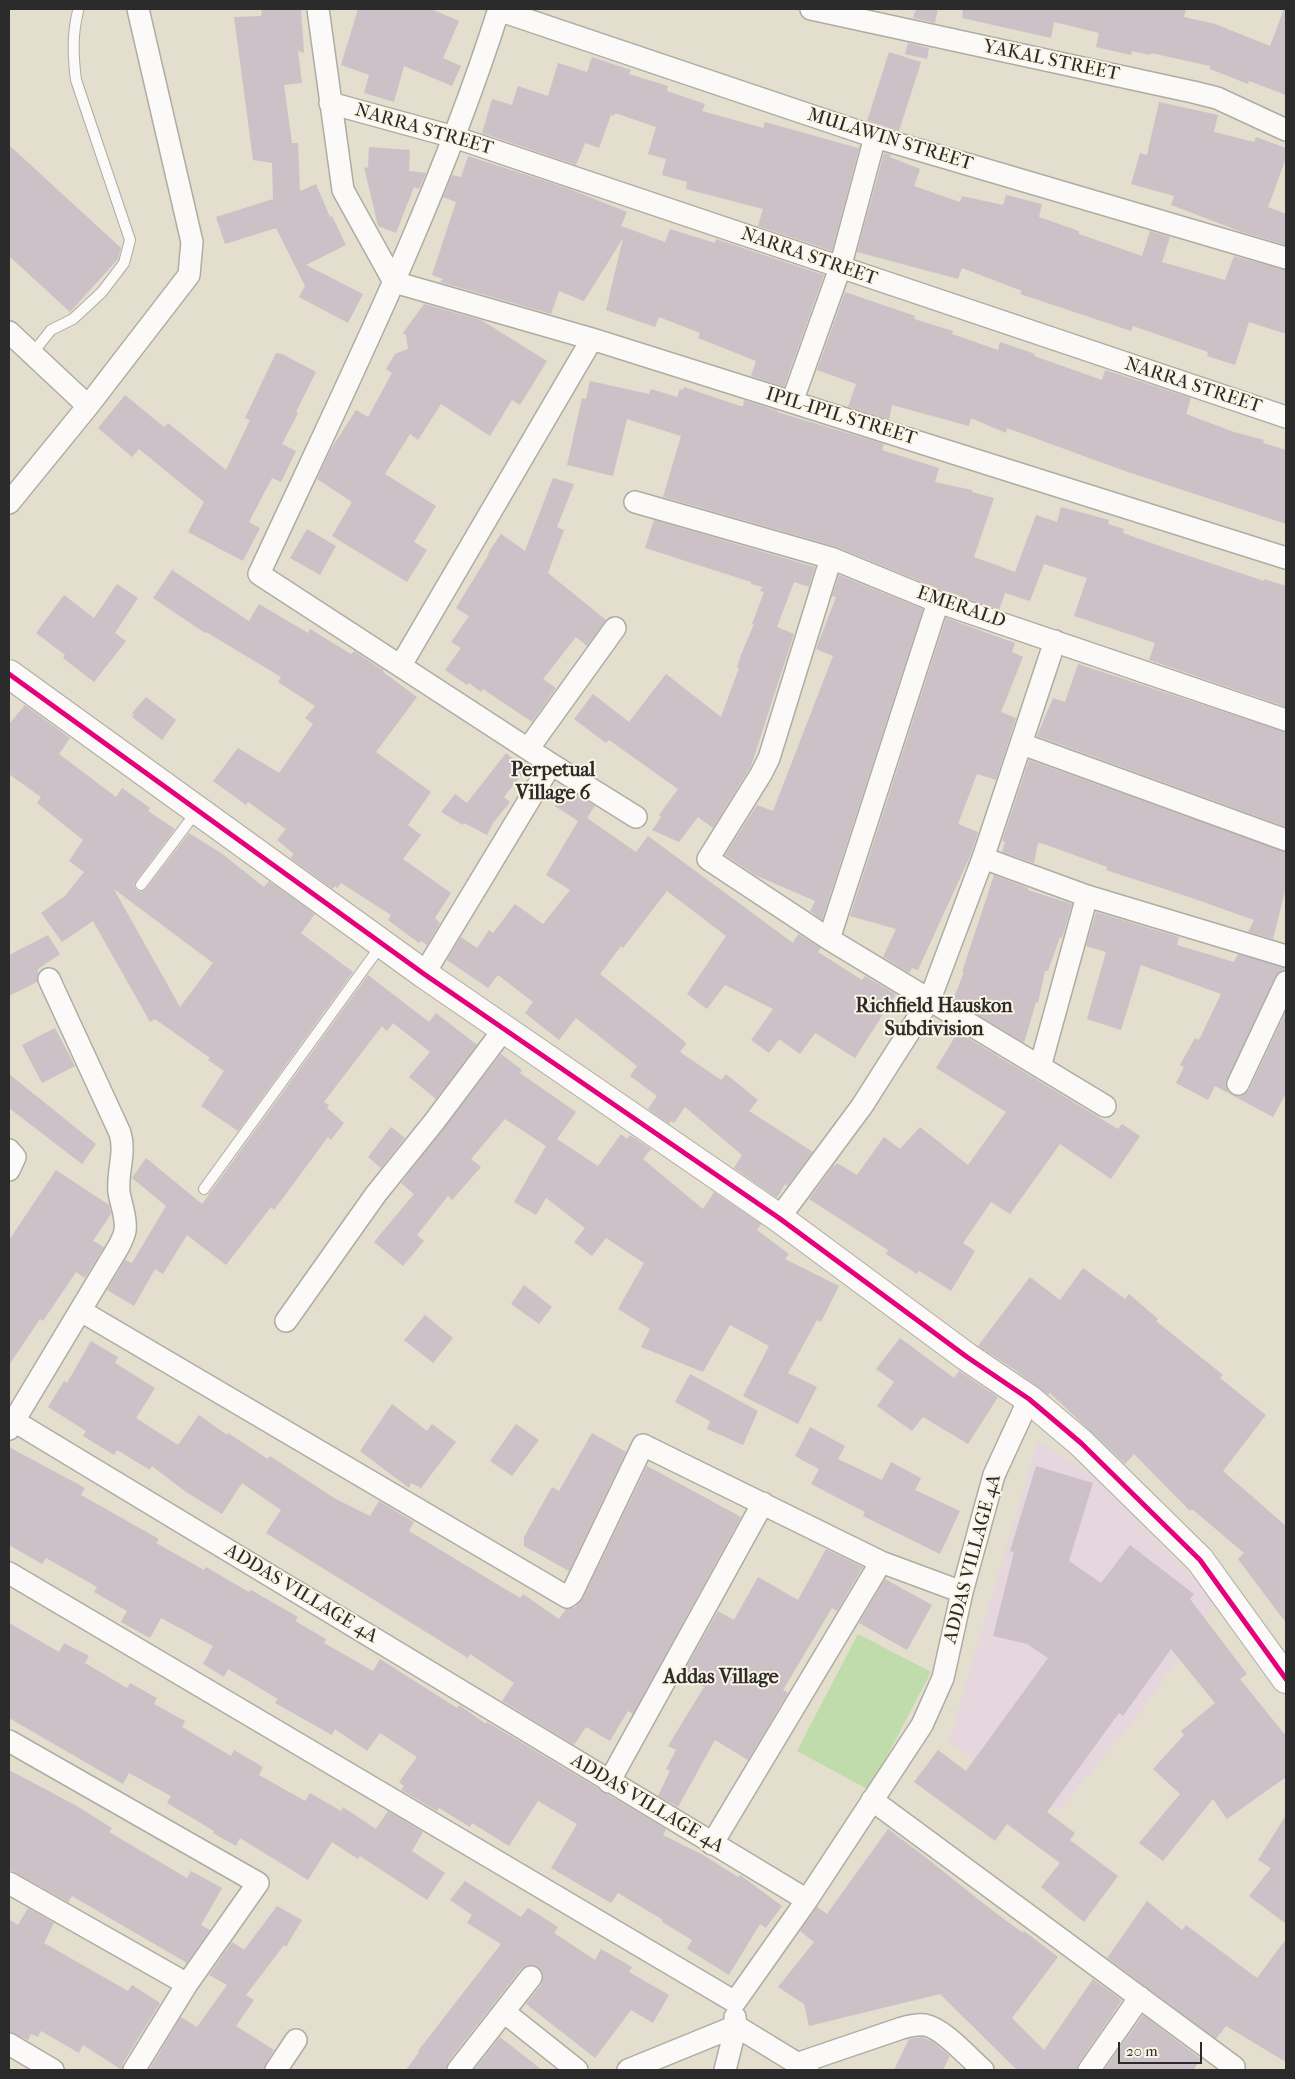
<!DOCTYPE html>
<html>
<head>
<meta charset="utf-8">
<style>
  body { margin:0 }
  #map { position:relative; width:1295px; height:2079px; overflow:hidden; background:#e3decd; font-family:"IM FELL French Canon",serif }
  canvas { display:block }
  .frame { position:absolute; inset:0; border:10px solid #2b2b2b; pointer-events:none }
  .scale { position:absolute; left:1118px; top:2042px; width:84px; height:22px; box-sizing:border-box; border:2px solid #2b2b2b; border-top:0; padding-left:6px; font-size:15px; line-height:18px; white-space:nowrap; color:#2b2b2b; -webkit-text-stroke:4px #fcf5e5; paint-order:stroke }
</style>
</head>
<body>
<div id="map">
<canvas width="1295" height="2079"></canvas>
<div class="frame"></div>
<div class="scale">20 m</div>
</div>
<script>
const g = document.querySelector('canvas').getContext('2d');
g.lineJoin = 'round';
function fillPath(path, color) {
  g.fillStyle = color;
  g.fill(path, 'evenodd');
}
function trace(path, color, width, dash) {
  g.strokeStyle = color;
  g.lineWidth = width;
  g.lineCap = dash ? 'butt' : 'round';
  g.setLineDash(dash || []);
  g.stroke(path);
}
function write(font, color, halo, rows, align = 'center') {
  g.font = font + ' "IM FELL French Canon",serif';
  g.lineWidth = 4;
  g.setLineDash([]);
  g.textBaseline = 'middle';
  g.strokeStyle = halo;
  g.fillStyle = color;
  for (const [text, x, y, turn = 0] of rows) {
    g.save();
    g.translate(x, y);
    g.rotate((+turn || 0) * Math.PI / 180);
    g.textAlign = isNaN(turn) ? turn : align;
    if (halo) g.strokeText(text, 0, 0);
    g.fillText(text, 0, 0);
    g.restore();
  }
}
const built = new Path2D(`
  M1038 1441 1093 1476 1217 1601 1141 1712 1060 1809 1022 1797 949 1741Z`);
const green = new Path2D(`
  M858 1634 931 1672 869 1790 797 1751Z`);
const building = new Path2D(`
  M262 9H301L304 53 298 51 302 83 284 85 292 143H298L300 191 316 184 330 217 332 216 346 245 306 265 363 294 348 323 299 297 305 286 276 228 225 244 216 217 273 199 272 163 253 160 234 17 261 16Z
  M358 9H431L459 21 443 58 461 66 452 86 404 66 394 102 364 93 369 75 341 65Z
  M916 9H938L935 23 913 18Z
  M963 9H1186L1184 17 1215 24 1270 46 1284 9H1286V95L1249 81 1248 84 1210 69V66L1151 53 1150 55 1132 51 1131 55 1096 47 1099 33 1054 22 1051 38 962 18Z
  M908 43 929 48 927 59 905 54Z
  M889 52 921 62 899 131 867 121Z
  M592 57 631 70 629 74 668 86 667 91 705 104 702 111 763 128 765 122 858 148 860 145 832 251 758 226 763 209 686 189 687 182 662 175 666 159 648 154 656 127 615 113 614 116 611 115 599 148 585 143 576 165 482 133 492 99 512 105 518 86 548 96 558 63 587 72Z
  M1159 102 1218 115 1214 132 1254 142 1256 137 1286 148V158L1268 207 1286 214V245L1242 232 1171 205 1174 196 1131 184 1140 153 1147 155Z
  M9 145 121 248 118 259 70 312 9 256Z
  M369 147 410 150 409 171 426 173 419 189 414 187 396 233 378 226 364 167 368 168Z
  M884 153 891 155 890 157 920 169 914 186 960 202 962 196 1003 205 1006 195 1042 204 1039 217 1079 231V234L1142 256 1150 231 1170 237 1162 262 1225 280 1234 256 1286 270V334L1249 322 1235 365 1207 356 1208 352 1133 326 1131 331 1020 294 1022 291 962 268 958 279 857 252Z
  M468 156 567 188 627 212 621 226 665 242 670 229 715 243 716 239 824 275 784 387 751 376 756 361 698 338 700 333 659 317 655 327 606 310 623 238 584 301 559 291 551 314 440 282 443 279 432 275 456 202 443 197 452 175 461 177Z
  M845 292 915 316 914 319 953 331 952 334 998 350 1000 342 1035 354 1034 356 1102 380 1105 370 1191 398 1186 414 1234 432 1264 440 1263 443 1286 450V524L1125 471 1007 428 1006 433 971 418 969 426 892 405 889 420 848 407 856 384 817 370Z
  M424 304 481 320 547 361 520 405 512 400 490 436 441 404 418 440 410 434 385 474 436 506 414 542 427 550 407 582 332 536 352 502 317 479 331 449 356 410 368 417 392 373 386 369 395 354 408 349 406 335 403 333Z
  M276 353 282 354 316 372 296 412 298 413 282 444 296 451 281 482 272 478 249 522 260 528 243 561 188 532 204 502 139 449 132 457 98 428 125 395 164 427 168 423 226 470 250 420 245 418Z
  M590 381 649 394 651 389 677 397 680 389 683 390 684 387 740 406H743L744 400 778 411 777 412 884 444 882 450 939 468 935 482 972 490V492L994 498 974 557 1015 572 1036 515 1057 522 1061 507 1109 520 1108 524 1124 529 1123 533 1174 551 1264 581V579L1286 586V707L1149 660 1155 643 1074 616 1087 578 1044 564 1030 601 1005 593 999 610 942 590 834 546 663 497 681 436 627 419 613 476 567 465 582 398 586 399Z
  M553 478 574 484 557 527 564 530 548 573 606 620 587 646 576 637 543 679 556 688 532 722 483 689 481 692 469 683 467 685 445 670 461 648 451 642 469 616 456 608 489 554 488 553 501 534 525 551Z
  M654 520 815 567 809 587 794 582 777 627 794 634 751 766 713 828 698 817 679 842 652 830 661 817 659 815 678 789 609 740 606 743 574 719 593 694 629 722 666 674 721 717 739 668 737 667 741 655 754 624H752L764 592 760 591 762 587 751 584V582L645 548Z
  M307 529 336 546 320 575 290 558Z
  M172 570 249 621 259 604 308 633 310 629 351 654 354 651 380 668 384 670 383 672 417 697 376 752 431 792 408 825 421 835 403 859 451 893 435 918 440 923 427 945 421 941 419 943 388 920 391 915 341 883 337 888 335 886 333 889 290 858 294 854 277 840 286 829 248 802 246 805 213 781 238 748 279 773 313 724 305 718 315 706 278 682 281 677 206 632 205 633 153 598Z
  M839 575 923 609 822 920 810 911 815 901 755 875 725 855 757 805 773 811 833 656 816 649 836 597 832 596Z
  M117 584 138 598 115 633 126 641 94 682 63 658 65 655 36 633 64 595 94 618Z
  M946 618 1015 643 1012 652 1023 657 1001 712 1016 718 996 780 977 774 958 824 978 832 971 854 918 970 912 968 909 973 883 957 896 929 850 916Z
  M1078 664 1286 732V827L1037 736 1053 698 1065 702Z
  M146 697 176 720 162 740 132 717 134 715 132 713Z
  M25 705 70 738 59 754 116 797 122 788 150 808 148 811 175 829 136 881 134 885 136 890 141 892 146 889 189 833 221 853 264 887 269 881 315 914 301 933 353 972 238 1131 201 1106 224 1071 208 1060 210 1058 155 1019 150 1022 93 921 62 942 41 913 65 896 84 872 69 861 83 840 37 803 41 797 9 774V724ZM114 889 213 963 180 1007 116 893Z
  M506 753 526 769 504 797 510 802 493 823 487 835 464 823 463 825 441 812 455 794 467 803Z
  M1029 760 1286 852V887L1273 939 1248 932 1254 920 1192 898 1106 870 1107 867 1044 844 1038 843 1034 863 1002 852 1005 842 1002 841Z
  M566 788 595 806 587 818 636 852 648 836 793 943 798 934 821 948 818 952 862 980 865 976 896 994 855 1058 815 1033 800 1054 779 1039 769 1053 751 1040 773 1009 725 985 707 1009 687 994 726 936 667 891 623 948 621 946 600 974 684 1041 686 1044 680 1052 721 1080 726 1074 758 1100 749 1111 813 1152 787 1186 785 1184 777 1198 734 1168 742 1155 685 1107 674 1123 671 1121 669 1124 648 1109 657 1096 630 1076 637 1066 576 1018 559 1040 525 1013 533 1002 498 975 488 988 447 960 461 937 477 948 489 930 493 933 515 904 543 924 570 890 546 875 578 821 555 806Z
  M994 875 1028 888V890L1072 904 1062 938 1060 937 1048 971H1045L1038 1003 1036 1002 1024 1043 953 1000 964 972H962Z
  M1096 912 1179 937 1177 945 1234 962 1238 954 1286 968 1275 977 1226 1085 1228 1092 1233 1095 1245 1094 1249 1090 1286 1011V1093L1273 1117 1215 1086 1208 1100 1176 1083 1184 1067 1180 1065 1195 1038 1199 1040 1221 994 1141 965 1121 1030 1087 1019 1106 952 1086 946Z
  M48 935 60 954 38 969 37 982 9 996V955Z
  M368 975 429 1022 436 1013 477 1045 436 1099 409 1077 430 1052 393 1023 387 1031 382 1026 324 1102 329 1105 327 1108 344 1123 331 1140 328 1137 274 1210 271 1207 226 1265 187 1235 163 1274 155 1269 134 1306 107 1290 125 1260 132 1263 166 1206 132 1178 146 1158 202 1204Z
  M55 1028 75 1066 42 1083 22 1045Z
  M958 1032 1118 1129 1122 1124 1140 1136 1111 1179 1060 1144 1010 1214 991 1202 963 1243 975 1251 951 1291 919 1271 917 1274 886 1254 888 1250 809 1199 834 1165 835 1166 837 1163 857 1175 884 1137 900 1149 920 1127 968 1165 1006 1112 936 1068Z
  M501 1054 522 1070 520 1073 576 1112 557 1139 598 1166 621 1134 627 1139 630 1135 651 1149 643 1159 703 1209 714 1192 761 1224 757 1230 789 1254 785 1259 839 1286 821 1322 817 1320 788 1373 817 1387 798 1424 743 1396 769 1346 730 1325 703 1372 641 1347 650 1329 618 1309 644 1263 606 1238 592 1256 574 1242 585 1228 546 1198 536 1215 514 1202 546 1146 505 1119 471 1159 481 1167 452 1200 448 1196 417 1235 424 1241 403 1266 374 1242 414 1194 401 1183Z
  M9 1074 96 1144 82 1164 9 1108Z
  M391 1127 405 1138 381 1168 368 1157Z
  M56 1170 109 1205 111 1214 93 1241 104 1247 85 1278 76 1272 43 1321 40 1319 9 1365V1240Z
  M1083 1268 1125 1299 1129 1294 1158 1319 1156 1321 1223 1375 1220 1378 1266 1415 1223 1471 1286 1526V1623L1238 1559 1244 1553 1192 1509 1190 1511 1134 1454 1125 1464 1050 1393 1048 1395 1015 1370 978 1346 1030 1277 1060 1300Z
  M524 1285 552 1307 539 1324 511 1304Z
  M425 1315 453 1338 433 1363 404 1340Z
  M900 1338 954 1378 959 1371 998 1397 968 1444 923 1417 912 1431 877 1406 894 1382 876 1369Z
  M91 1341 118 1357 115 1363 155 1388 136 1418 178 1445 199 1415 227 1435 228 1433 268 1459 270 1456 334 1498 370 1516 379 1501 414 1522 409 1531 520 1598 523 1594 559 1619 566 1609 575 1607 583 1598 647 1466 741 1517 633 1714 628 1711 610 1741 586 1727 574 1745 502 1701 514 1683 470 1654 468 1658 266 1533 281 1510 242 1483 222 1514 186 1492 152 1466 150 1470 117 1450 114 1455 83 1436 86 1431 48 1407 64 1381 67 1383Z
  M690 1374 758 1411 743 1445 707 1429 710 1421 675 1402Z
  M392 1404 427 1431 432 1424 456 1442 421 1488 411 1483 409 1488 360 1451Z
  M516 1424 539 1440 512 1476 490 1461Z
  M810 1427 845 1446 838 1459 882 1480 891 1462 921 1478 915 1490 960 1511 940 1554 863 1516 865 1512 811 1484 819 1469 795 1456Z
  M592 1433 626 1452 569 1571 524 1546V1537L552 1487 559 1491Z
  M9 1447 85 1488 81 1495 159 1539 156 1543 204 1570 206 1567 249 1592 251 1590 298 1617 295 1621 326 1639 324 1643 373 1671 380 1659 457 1708 459 1705 486 1724 487 1722 666 1829 663 1835 703 1855 738 1877 740 1875 782 1906 766 1928 760 1924 729 1975 687 1949 692 1940 662 1922 663 1920 618 1893 611 1903 551 1868 577 1824 538 1801 509 1846 472 1823 470 1827 439 1808 437 1811 401 1790 404 1786 399 1782 417 1757 380 1733 367 1751 335 1729 332 1735 275 1703 278 1699 228 1669 224 1677 203 1664 213 1646 161 1618 150 1638 121 1622 127 1611 94 1592 97 1587 46 1558 42 1564 9 1545Z
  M1036 1466 1093 1483 1069 1561 1101 1583 1130 1545 1194 1594 1190 1599 1247 1674 1240 1679 1286 1736V1777L1227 1819 1213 1799 1163 1861 1139 1843 1180 1794 1153 1769 1184 1735 1181 1731 1215 1703 1171 1649 1123 1716 1119 1713 1047 1812 1075 1833 1070 1840 1118 1876 1084 1922 1041 1887 1060 1863 1007 1824 995 1841 914 1782 938 1750 966 1771 1048 1658 1027 1644 993 1636 1014 1552 1010 1551Z
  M826 1549 863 1567 837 1611 832 1608 783 1690 788 1693 748 1760 715 1740 678 1807 658 1796 670 1771 666 1769 676 1750 668 1746 704 1687 682 1675 718 1611 734 1620 758 1577 798 1600Z
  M885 1579 932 1605 907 1650 859 1623Z
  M9 1623 59 1652 64 1643 89 1656 85 1663 127 1688 130 1683 157 1698 154 1704 185 1721 182 1727 231 1756 234 1750 263 1767 259 1775 305 1801 310 1793 341 1811 343 1807 376 1829 388 1811 423 1832 412 1851 445 1873 427 1900 360 1856 358 1859 332 1842 308 1880 240 1838 236 1846 213 1833 214 1831 167 1803 171 1796 129 1773 123 1784 9 1718Z
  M9 1770 75 1805 112 1828 109 1832 187 1878 191 1871 222 1888 201 1925 210 1930 187 1963 72 1896 68 1902 9 1869Z
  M1286 1815V1924L1249 1896 1271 1868 1258 1860Z
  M888 1829 924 1856 993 1911 1023 1933 1024 1931 1058 1957 1012 2018 1044 2050 1093 1979 1122 2000 1079 2063 1077 2070H1017L940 1994 809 2026 804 2004 778 1987 814 1942 800 1931 817 1907 827 1914Z
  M465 1881 521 1917 528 1908 558 1927 554 1933 595 1960 601 1949 632 1967 629 1972 669 1995 653 2023 631 2010 595 2058 526 2004 541 1985 543 1978 542 1972 538 1967 527 1965 521 1969 448 2062 446 2070H406L419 2052 418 2051 501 1944 467 1923 472 1915 450 1900Z
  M1147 1901 1182 1930 1186 1925 1257 1978 1286 1939V2062L1226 2026 1216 2039 1107 1958Z
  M277 1906 302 1920 286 1947 284 1945 246 1995 254 2000 236 2026 274 2050 266 2063 264 2070H149L181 2017 197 2027 227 1985 209 1975 232 1942 244 1950Z
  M28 1908 54 1923 44 1943 128 1991 132 1985 160 2003 123 2063 122 2070 83 2045 79 2053 41 2031 38 2037 31 2034 28 2040 9 2032V1919L18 1925Z
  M1143 2015 1201 2059 1193 2070H1104Z
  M500 2037 505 2041 542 2070H474Z
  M922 2037 933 2042 950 2056 943 2070H894L909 2039Z`);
const service = new Path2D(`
  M32 354 51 330 73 319 102 292 124 263 130 240 76 80C73 56 72 35 78 11
  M141 885 197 811
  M204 1189 382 944`);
const minor = new Path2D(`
  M318 9 343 190 394 282 592 339 1286 558
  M499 9C437 204 345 388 259 574L551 764 636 817
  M811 9 1193 92 1217 98 1286 130
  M498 10 875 137 1286 258
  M330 103 454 137 1286 417
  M9 332 88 406
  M792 402 840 268 875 137
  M635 502 831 558 938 602 1286 720
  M9 503 88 406 189 275 192 242 138 9
  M831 558 769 758 761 774 708 859 829 939 1105 1106
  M401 665 592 339
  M1022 744 1286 840
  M528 749 615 628
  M983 858 1087 896 1286 956
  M829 939 938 602
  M424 974 551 764
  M1040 1067 1087 896
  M1238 1084 1286 982
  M9 1150 15 1157 9 1170
  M779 1218 862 1106 930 999 983 858 1055 641
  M81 1311 567 1597 572 1593 643 1445 881 1562 962 1592
  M286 1321 376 1194 434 1122 504 1029
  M14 1421 807 1900 922 1725 943 1678 962 1592 994 1475 1029 1399
  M9 1429 119 1246C121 1242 124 1236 125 1231 127 1218 121 1205 119 1192 117 1172 126 1153 120 1133L49 979
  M9 1573 735 2002 807 1900
  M9 1741 258 1883 187 1984 134 2070
  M609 1782 763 1503
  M872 1800 1234 2067
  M712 1844 881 1562
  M9 1883 187 1984
  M504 2012 577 2070
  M9 2044 53 2070
  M796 2064 902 2028C909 2026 917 2024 925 2025 943 2028 969 2058 983 2070
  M276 2070 296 2040
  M458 2070 531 1977
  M628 2070 736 2026 808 2070
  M725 2070 736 2026 735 2017
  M1089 2070 1140 1997`);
const secondary = new Path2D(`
  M9 674 424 974 779 1218 967 1357 1029 1399 1081 1443 1200 1560 1286 1679`);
const bus1 = new Path2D(`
  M9 674 424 974 779 1218 967 1357 1029 1399 1081 1443 1200 1560 1286 1679`);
const streetNames = [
  ["YAKAL STREET",1051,61,12],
  ["NARRA STREET",424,130,16],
  ["MULAWIN STREET",890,140,17],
  ["NARRA STREET",809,257,19],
  ["NARRA STREET",1193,386,18],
  ["IPIL-IPIL STREET",841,417,17],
  ["EMERALD",961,608,19],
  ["ADDAS VILLAGE 4A",973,1559,-75],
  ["ADDAS VILLAGE 4A",301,1594,31],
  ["ADDAS VILLAGE 4A",647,1804,31]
];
const neighbourhoodNames = [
  ["Perpetual",553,771],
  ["Village 6",553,794],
  ["Richfield Hauskon",934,1007],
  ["Subdivision",934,1030],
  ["Addas Village",721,1678]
];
fillPath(built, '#e6d7df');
fillPath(green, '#bfdcaa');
fillPath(building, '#cbc1c6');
trace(service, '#afaca2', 12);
trace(minor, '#afaca2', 24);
trace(secondary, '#afaca2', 30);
trace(service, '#fbfaf8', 10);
trace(minor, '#fbfaf8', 21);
trace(secondary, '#fbfaf8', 28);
trace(bus1, '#e5007d', 5);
write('19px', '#2b2b2b', '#fcf5e5', streetNames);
write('bold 20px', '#2b2b2b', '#fcf5e5', neighbourhoodNames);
</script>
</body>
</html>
